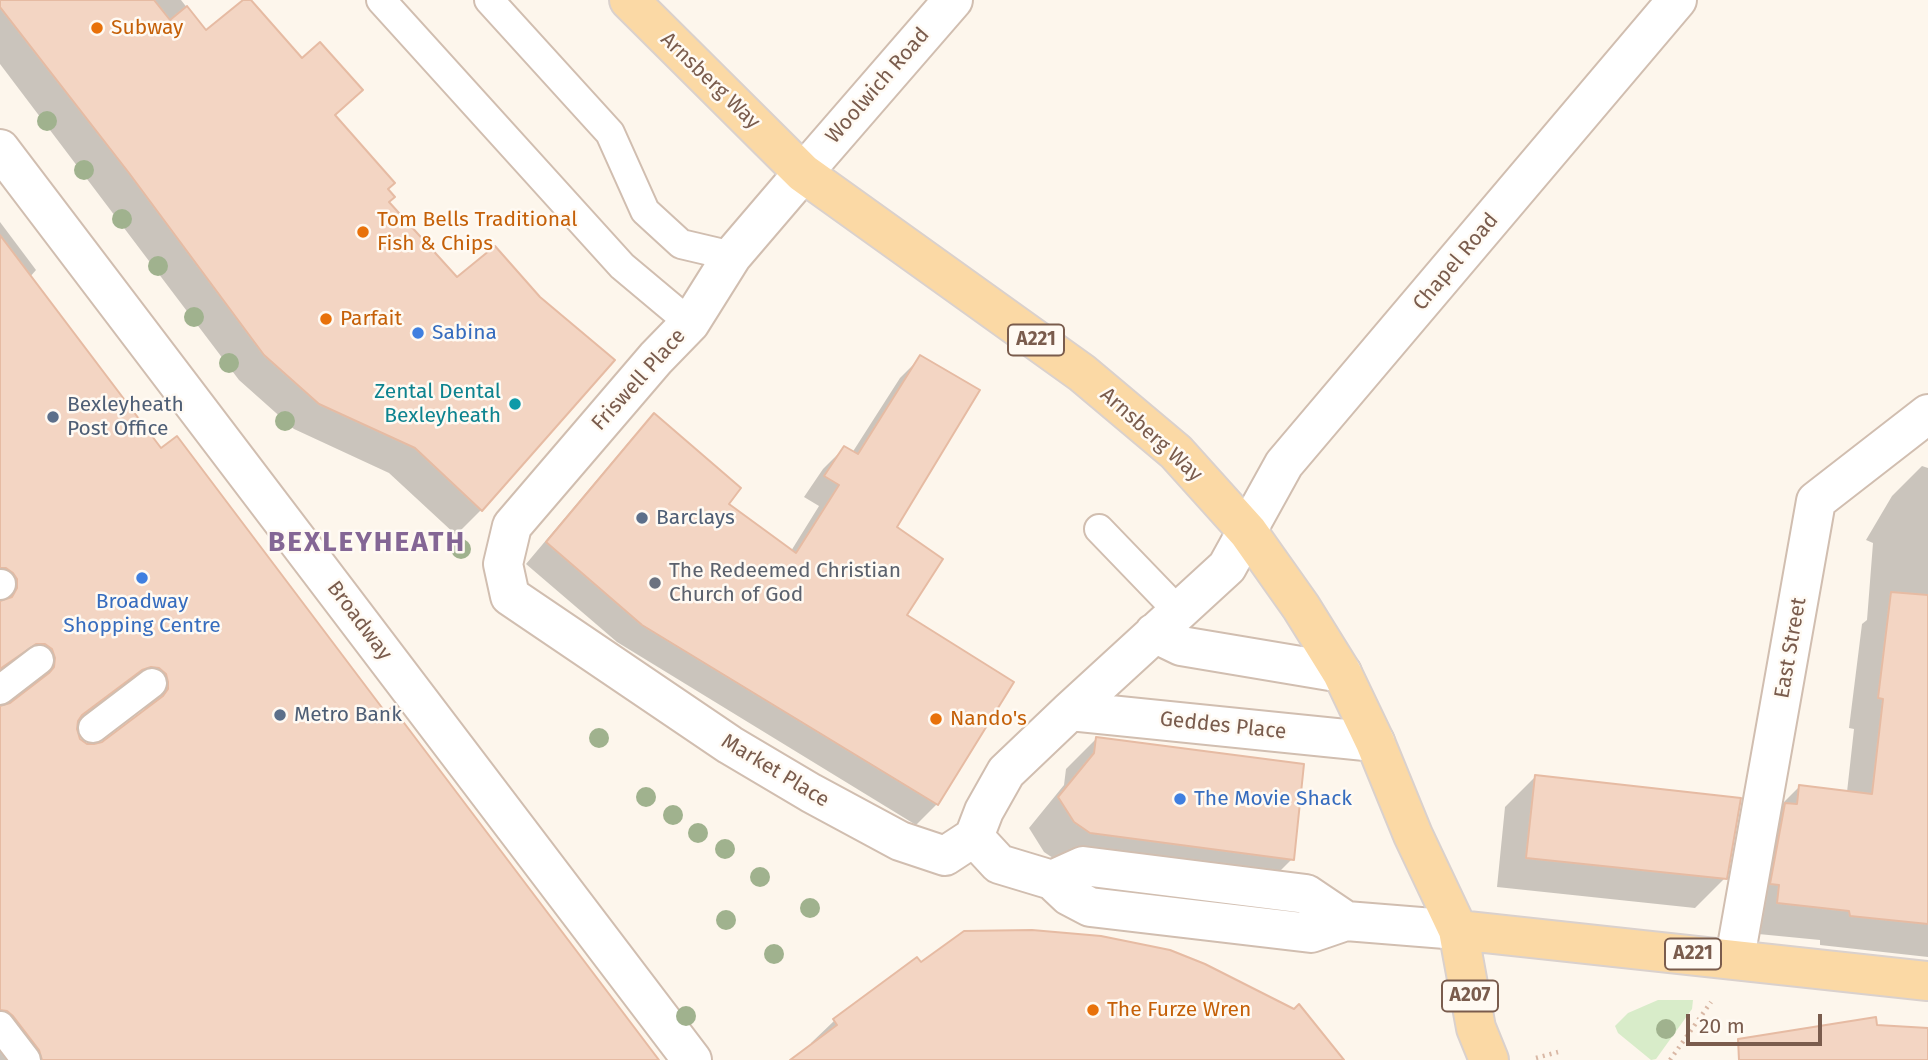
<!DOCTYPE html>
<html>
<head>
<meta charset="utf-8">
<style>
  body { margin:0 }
  #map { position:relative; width:1928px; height:1060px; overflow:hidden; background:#fdf6ec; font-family:"Fira Sans",sans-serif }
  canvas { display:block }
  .scale { position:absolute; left:1686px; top:1014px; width:136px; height:32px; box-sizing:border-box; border:4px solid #7a5c4d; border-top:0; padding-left:9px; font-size:21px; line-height:24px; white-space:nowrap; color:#7a5c4d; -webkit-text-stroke:5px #fffaf3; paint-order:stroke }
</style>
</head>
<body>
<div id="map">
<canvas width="1928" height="1060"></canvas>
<div class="scale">20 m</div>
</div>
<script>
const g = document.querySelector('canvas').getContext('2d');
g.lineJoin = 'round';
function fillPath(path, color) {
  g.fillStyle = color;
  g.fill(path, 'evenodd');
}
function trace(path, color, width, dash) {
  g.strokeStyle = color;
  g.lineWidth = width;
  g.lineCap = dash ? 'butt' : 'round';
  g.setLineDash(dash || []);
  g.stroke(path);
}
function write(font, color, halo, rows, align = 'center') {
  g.font = font + ' "Fira Sans",sans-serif';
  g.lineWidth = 5;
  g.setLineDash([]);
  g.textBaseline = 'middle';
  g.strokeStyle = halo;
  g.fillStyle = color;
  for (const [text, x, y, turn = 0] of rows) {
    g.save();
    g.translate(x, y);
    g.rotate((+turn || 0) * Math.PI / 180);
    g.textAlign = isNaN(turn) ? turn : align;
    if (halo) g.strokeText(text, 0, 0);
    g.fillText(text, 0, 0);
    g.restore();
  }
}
const green = new Path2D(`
  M1658 1000H1693L1692 1009 1656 1059 1651 1060 1618 1033 1615 1026 1628 1013Z`);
const shadow = new Path2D(`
  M0 0H181L206 32 246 0H249L301 61 360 90 334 117 386 190 387 202 481 510 456 535 389 473 294 429 239 380 0 64Z
  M0 222 36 270 30 277 161 450 385 715 656 1060H0V708H3L32 688 33 682 30 673 0 672ZM118 692 143 696 145 711 103 743 87 745 79 740 76 724Z
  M921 357 895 527 905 615 937 804 916 825 617 642 526 564 633 437 654 416 727 505 791 551 819 506 804 497 823 469 844 448 852 453 900 378Z
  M1922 466 1928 468V957L1820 945V940L1748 933 1769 817 1799 787 1847 792 1854 729 1849 728 1862 624 1867 620 1873 543 1866 540 1892 496Z
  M1096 739 1292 859 1262 889 1059 862 1044 852 1029 828 1064 785 1066 769Z
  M1535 777 1725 878 1695 908 1497 887 1505 807Z
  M917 960 921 965 1334 1060H793L813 1046 811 1043 834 1021Z`);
const building = new Path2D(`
  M0 0H154L170 20 187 6 206 30 243 0H251L302 58 320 42 363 90 335 115 395 183 388 189 395 197 389 202 457 277 495 246 540 297 615 360 482 511 415 448 319 404 264 355 129 173 0 7Z
  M0 235 161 448 177 436 386 713 392 707 659 1060H42L39 1050 13 1016 7 1011 0 1010V706L10 703 49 673 54 667 55 658 52 649 45 644H36L0 669V601L12 597 17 588V579L13 573 6 568H0ZM151 667 159 668 166 674 168 682V689L163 696 102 742 94 744H87L80 739 77 729 78 721 82 715 142 670Z
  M920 355 980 390 897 527 943 559 907 615 1014 682 938 805 642 625 546 542 654 413 741 488 729 504 796 553 839 485 824 476 844 446 858 454Z
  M1891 592 1928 595V924L1850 916 1849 911 1777 903 1779 885 1770 884 1785 803 1797 804 1799 785 1872 794 1883 699 1878 698Z
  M1096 737 1304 764 1294 860 1090 833 1074 822 1058 797 1094 753Z
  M1535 775 1741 798 1727 879 1526 858Z
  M1032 930 1101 936 1170 950 1205 964 1294 1009 1299 1004 1344 1060H790L837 1025 833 1019 917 957 921 962 964 931Z
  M1876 1017 1877 1025 1928 1028V1060H1739L1738 1039Z`);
const path = new Path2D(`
  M1536 1058 1558 1052
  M1670 1060 1711 1002`);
const service = new Path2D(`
  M381 0 622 266 690 323
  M489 0 610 133 645 211 681 244 732 256
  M1099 529 1179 612
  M0 585 1 584
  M0 690 39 660
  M93 728 152 683
  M0 1026 26 1060`);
const pedestrian = new Path2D(`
  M0 149 692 1060`);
const minor = new Path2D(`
  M803 173 732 256 690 323 656 358 512 526 503 564 510 596 730 745 811 793 900 841 945 856 974 837
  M1154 633 1181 646 1342 673
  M1070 711 1375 742
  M974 837 984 811 1006 772 1070 711 1227 567 1284 464 1677 0
  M974 837 999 864 1052 880 1069 896 1090 907 1311 933 1346 921 1458 930
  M1052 880 1083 866 1306 894 1346 921
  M1735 958 1816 501 1928 414`);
const tertiary = new Path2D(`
  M803 173 953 0`);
const primary = new Path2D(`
  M629 0 803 173 1082 373 1176 452 1248 532 1301 607 1342 673 1375 742 1413 835 1458 930 1476 1028 1489 1060
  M1458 930 1928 981`);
const trees = [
  [47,121],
  [84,170],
  [122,219],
  [158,266],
  [194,317],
  [229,363],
  [285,421],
  [461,549],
  [599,738],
  [646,797],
  [673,815],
  [698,833],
  [725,849],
  [760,877],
  [810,908],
  [726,920],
  [774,954],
  [686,1016],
  [1666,1029]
];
const markers = [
  [97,28,7,"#e8710a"],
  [363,232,7,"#e8710a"],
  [326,319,7,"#e8710a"],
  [418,333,7,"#3f7fe0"],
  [515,404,7,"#0f9aa8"],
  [53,417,7,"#5c6f8a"],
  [642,518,7,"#5c6f8a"],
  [142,578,7,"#3f7fe0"],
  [655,583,7,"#6b7280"],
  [280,715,7,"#5c6f8a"],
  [936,719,7,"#e8710a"],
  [1180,799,7,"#3f7fe0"],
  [1093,1010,7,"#e8710a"]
];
const shields = [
  [1036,340,56],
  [1693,954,56],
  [1470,996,56]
];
const shieldNames = [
  ["A221",1036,340],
  ["A221",1693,954],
  ["A207",1470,996]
];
const foodNames = [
  ["Subway",111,28],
  ["Tom Bells Traditional",377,220],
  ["Fish & Chips",377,244],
  ["Parfait",340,319],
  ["Nando's",950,719],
  ["The Furze Wren",1107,1010]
];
const streetNames = [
  ["Arnsberg Way",710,81,44],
  ["Woolwich Road",878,86,-49],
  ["Chapel Road",1456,262,-50],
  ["Friswell Place",639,380,-48],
  ["Arnsberg Way",1151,435,42],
  ["Broadway",359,621,53],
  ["East Street",1791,648,-80],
  ["Geddes Place",1223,726,6],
  ["Market Place",775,771,31]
];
const shopNames = [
  ["Sabina",432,333],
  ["Broadway",142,602,"center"],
  ["Shopping Centre",142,626,"center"],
  ["The Movie Shack",1194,799]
];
const cultureNames = [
  ["Zental Dental",501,392],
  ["Bexleyheath",501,416]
];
const serviceNames = [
  ["Bexleyheath",67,405],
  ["Post Office",67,429],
  ["Barclays",656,518],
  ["Metro Bank",294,715]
];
const worshipNames = [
  ["The Redeemed Christian",669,571],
  ["Church of God",669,595]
];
const districtNames = [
  ["BEXLEYHEATH",367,543]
];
fillPath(green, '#d8ecc9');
fillPath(shadow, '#0003');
fillPath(building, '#f3d5c3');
trace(building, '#e6bba3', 2);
trace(service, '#d1beb0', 32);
trace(pedestrian, '#d1beb0', 42);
trace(minor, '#d1beb0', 42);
trace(tertiary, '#d1beb0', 42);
trace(primary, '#dad1cd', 42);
trace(path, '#d9b8a5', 4.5, [2, 5]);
trace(service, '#fff', 28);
trace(pedestrian, '#fff', 38);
trace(minor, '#fff', 38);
trace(tertiary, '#fff', 38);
trace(primary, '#fbd9a5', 38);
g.fillStyle = '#a0b28e';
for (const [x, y] of trees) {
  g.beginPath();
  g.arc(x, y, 10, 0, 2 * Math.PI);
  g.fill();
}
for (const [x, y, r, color] of markers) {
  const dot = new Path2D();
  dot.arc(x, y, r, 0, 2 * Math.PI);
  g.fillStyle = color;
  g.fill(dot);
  trace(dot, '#fffaf3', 2.5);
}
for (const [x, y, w] of shields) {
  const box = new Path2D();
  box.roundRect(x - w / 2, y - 15.5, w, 31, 5);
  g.fillStyle = '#fffaf3';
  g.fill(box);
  trace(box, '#7a5c4d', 2);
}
write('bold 19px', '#7a5c4d', null, shieldNames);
write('21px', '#c56008', '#fffaf3', foodNames, 'left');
write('21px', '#7a5c4d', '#fffaf3', streetNames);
write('21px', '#366cbe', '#fffaf3', shopNames, 'left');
write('21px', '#0d838f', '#fffaf3', cultureNames, 'right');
write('21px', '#4e5e75', '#fffaf3', serviceNames, 'left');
write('21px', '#5b616d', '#fffaf3', worshipNames, 'left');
g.letterSpacing = '2px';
write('bold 28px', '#846695', '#fffaf3', districtNames);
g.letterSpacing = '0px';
</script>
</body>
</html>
